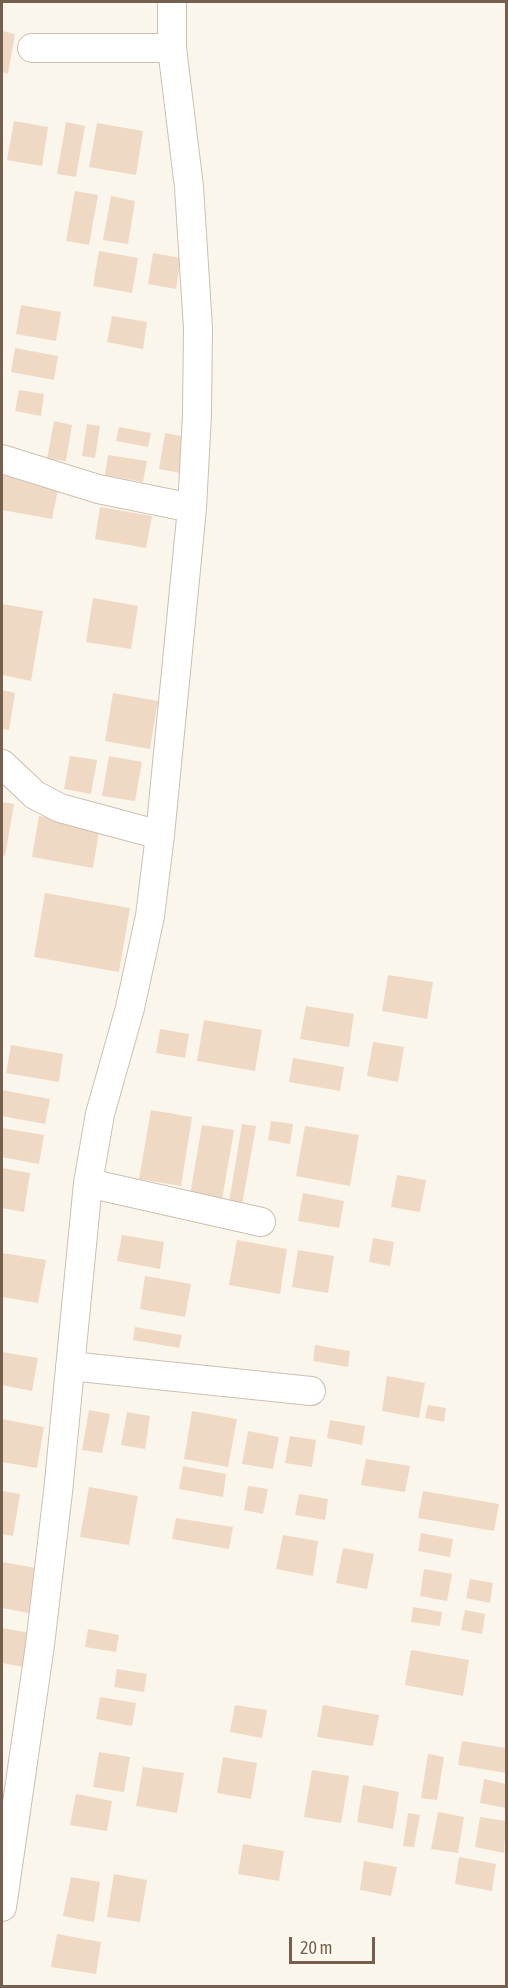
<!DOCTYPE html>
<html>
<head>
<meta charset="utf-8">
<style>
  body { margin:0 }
  #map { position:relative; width:508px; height:1988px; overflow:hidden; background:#fbf6eb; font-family:"Asap Condensed",sans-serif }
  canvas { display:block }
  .frame { position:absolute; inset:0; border:3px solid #75604f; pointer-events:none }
  .scale { position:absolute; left:289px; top:1937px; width:86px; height:27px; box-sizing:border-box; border:3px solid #75604f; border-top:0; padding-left:8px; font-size:18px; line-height:21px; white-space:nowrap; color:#75604f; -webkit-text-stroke:4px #fefaf1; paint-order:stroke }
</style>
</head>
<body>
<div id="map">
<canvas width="508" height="1988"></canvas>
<div class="frame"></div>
<div class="scale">20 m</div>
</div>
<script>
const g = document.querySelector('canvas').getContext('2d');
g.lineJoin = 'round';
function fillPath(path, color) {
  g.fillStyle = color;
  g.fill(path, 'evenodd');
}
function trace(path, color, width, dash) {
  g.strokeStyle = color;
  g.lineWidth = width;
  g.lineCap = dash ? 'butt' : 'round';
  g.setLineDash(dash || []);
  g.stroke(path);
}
const building = new Path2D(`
  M2 31 15 34 8 74 2 72Z
  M14 121 48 127 42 166 7 160Z
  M66 122 85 126 76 177 57 174Z
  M97 123 143 131 136 175 89 167Z
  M75 191 98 195 89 245 66 241Z
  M111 196 135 201 128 244 103 240Z
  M99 251 138 258 132 293 93 286Z
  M153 253 181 258 176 289 148 284Z
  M21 305 61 312 56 341 16 334Z
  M112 316 147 322 143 349 107 342Z
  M15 348 58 356 54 380 11 372Z
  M19 390 44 394 41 416 15 411Z
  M54 421 72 425 66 461 47 459Z
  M87 424 100 426 95 458 82 456Z
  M119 427 151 433 148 447 116 441Z
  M165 433 191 438 185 474 159 469Z
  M108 455 147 461 143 482 105 475Z
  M2 475 59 485 52 519 2 510Z
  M100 507 152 516 146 548 95 539Z
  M93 598 138 606 131 649 86 642Z
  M2 604 43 611 31 681 2 675Z
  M2 690 15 693 9 730 2 729Z
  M113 693 158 701 150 749 105 741Z
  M70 756 97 760 91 794 64 789Z
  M109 756 142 762 135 801 102 796Z
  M2 802 14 804 5 856 2 855Z
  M39 816 100 826 93 868 32 857Z
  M45 893 130 908 119 972 34 957Z
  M388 975 433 982 427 1019 382 1011Z
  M306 1006 354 1014 349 1047 300 1039Z
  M204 1020 262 1030 255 1071 197 1061Z
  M160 1029 189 1034 185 1058 156 1053Z
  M373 1042 404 1047 398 1082 367 1076Z
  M11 1045 63 1054 59 1082 6 1073Z
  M293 1058 344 1067 340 1091 289 1082Z
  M2 1090 50 1099 45 1124 2 1116Z
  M151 1110 192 1117 181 1186 139 1179Z
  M271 1121 293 1124 290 1144 268 1140Z
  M242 1124 256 1126 242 1205 229 1203Z
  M202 1125 234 1130 222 1200 190 1195Z
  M305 1126 359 1135 350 1186 296 1176Z
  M2 1128 44 1135 39 1164 2 1157Z
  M2 1168 30 1173 24 1212 2 1208Z
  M397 1175 426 1180 420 1212 391 1207Z
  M303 1193 344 1201 339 1228 298 1221Z
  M122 1235 164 1242 160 1269 117 1261Z
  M373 1238 394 1242 390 1266 369 1262Z
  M237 1240 287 1249 280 1294 229 1285Z
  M298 1250 334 1256 328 1293 292 1287Z
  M2 1253 46 1260 38 1303 2 1297Z
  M145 1276 191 1284 185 1317 140 1309Z
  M135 1327 182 1335 179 1348 133 1340Z
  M315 1345 350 1351 348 1367 313 1361Z
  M2 1352 38 1358 32 1391 2 1385Z
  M387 1376 425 1383 419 1418 382 1411Z
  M428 1405 446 1408 444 1422 425 1418Z
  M89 1410 110 1414 102 1453 82 1450Z
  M192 1411 237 1419 228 1467 184 1459Z
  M127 1412 150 1416 145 1449 121 1445Z
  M2 1419 44 1427 37 1468 2 1462Z
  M330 1420 365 1426 362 1445 327 1438Z
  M248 1431 279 1437 273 1469 242 1464Z
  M290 1436 316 1440 312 1467 285 1463Z
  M366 1459 410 1466 405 1492 361 1485Z
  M183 1466 226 1474 223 1497 179 1489Z
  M248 1486 268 1489 263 1514 244 1510Z
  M89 1487 138 1496 129 1545 80 1537Z
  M2 1491 20 1494 13 1536 2 1534Z
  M423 1491 499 1504 494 1531 418 1518Z
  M299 1494 328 1499 325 1520 295 1515Z
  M176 1518 233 1527 229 1549 172 1539Z
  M421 1533 453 1539 450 1557 418 1551Z
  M283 1535 318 1541 313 1576 276 1569Z
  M343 1548 374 1554 367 1589 336 1583Z
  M2 1562 36 1568 29 1613 2 1608Z
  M424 1569 452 1574 447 1601 420 1596Z
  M470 1579 493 1583 490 1603 466 1598Z
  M413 1607 442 1612 440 1626 411 1622Z
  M465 1610 485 1614 482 1634 461 1630Z
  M2 1628 30 1633 24 1667 2 1663Z
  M88 1629 119 1635 116 1652 85 1647Z
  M411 1650 469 1660 463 1696 405 1685Z
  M117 1669 147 1674 144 1692 114 1687Z
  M100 1697 136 1703 132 1726 96 1719Z
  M235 1705 267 1710 262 1738 230 1732Z
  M323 1705 379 1715 373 1746 317 1737Z
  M462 1741 506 1748V1773L458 1765Z
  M99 1752 130 1757 124 1792 93 1787Z
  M428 1754 444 1757 437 1800 421 1798Z
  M223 1757 257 1763 251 1799 217 1793Z
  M143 1767 184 1773 177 1813 136 1806Z
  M312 1770 349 1776 341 1823 304 1817Z
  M484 1779 506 1784V1808L480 1803Z
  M363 1785 399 1792 393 1829 357 1822Z
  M76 1794 112 1801 107 1831 70 1825Z
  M438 1812 464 1817 458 1853 431 1849Z
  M408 1813 420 1815 414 1847 403 1846Z
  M480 1817 506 1821 504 1853 475 1847Z
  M243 1844 284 1851 279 1881 238 1874Z
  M459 1857 496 1864 492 1891 455 1884Z
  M364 1861 397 1867 391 1896 360 1890Z
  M114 1874 147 1880 140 1922 107 1917Z
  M71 1877 100 1882 94 1922 63 1916Z
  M57 1934 101 1942 96 1974 51 1967Z`);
const minor = new Path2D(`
  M32 48H172
  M2 459 98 489 192 508
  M2 764 35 795 60 808 160 835
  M88 1183 261 1222
  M70 1366 311 1391
  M2 1907 40 1645 58 1492 88 1183 100 1114 130 1008 150 916 160 835 192 508 197 414 198 328 189 187 172 48V2`);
fillPath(building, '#efd9c4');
trace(minor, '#cdbfb1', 30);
trace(minor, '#fff', 28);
</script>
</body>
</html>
